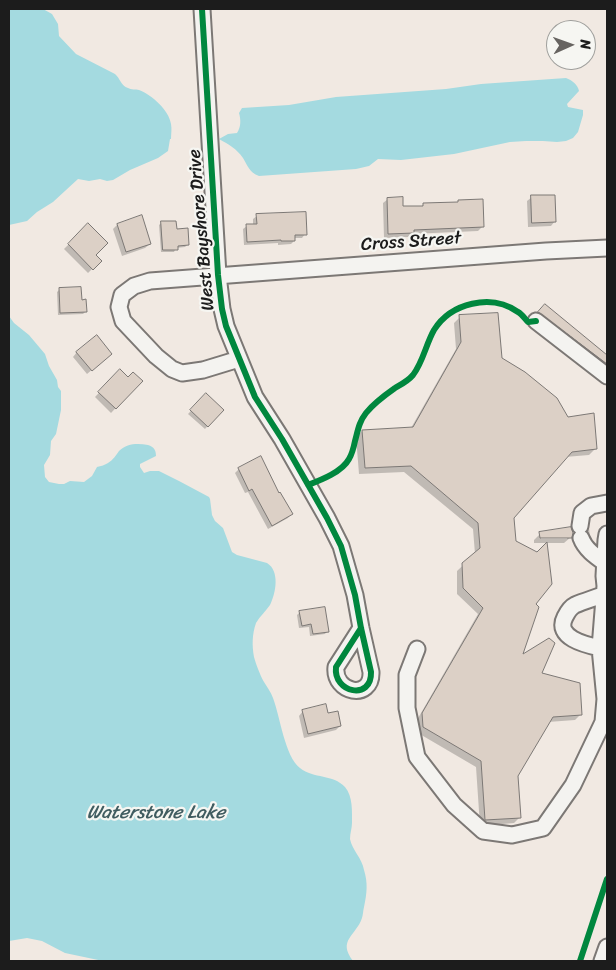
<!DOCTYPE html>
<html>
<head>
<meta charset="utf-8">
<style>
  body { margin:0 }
  #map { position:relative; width:616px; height:970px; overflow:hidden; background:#f1e9e2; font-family:Sriracha,sans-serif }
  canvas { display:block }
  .frame { position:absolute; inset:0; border:10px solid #1c1c1c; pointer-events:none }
  .north { position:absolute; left:546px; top:20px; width:50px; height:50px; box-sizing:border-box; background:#f6f6f2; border:1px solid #9f9f9c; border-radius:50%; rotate:88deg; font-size:14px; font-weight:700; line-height:20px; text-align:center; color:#1c1c1c }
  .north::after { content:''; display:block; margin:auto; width:18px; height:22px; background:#676461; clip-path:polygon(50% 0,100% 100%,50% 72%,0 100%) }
</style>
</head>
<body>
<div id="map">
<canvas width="616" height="970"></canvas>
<div class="frame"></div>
<div class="north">N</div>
</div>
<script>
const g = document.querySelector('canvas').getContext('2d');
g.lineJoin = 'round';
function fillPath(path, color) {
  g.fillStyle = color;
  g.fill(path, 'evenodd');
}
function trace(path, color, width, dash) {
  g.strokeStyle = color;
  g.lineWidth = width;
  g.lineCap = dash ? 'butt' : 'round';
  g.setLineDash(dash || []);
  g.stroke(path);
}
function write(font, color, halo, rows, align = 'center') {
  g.font = font + ' Sriracha,sans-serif';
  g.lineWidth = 4.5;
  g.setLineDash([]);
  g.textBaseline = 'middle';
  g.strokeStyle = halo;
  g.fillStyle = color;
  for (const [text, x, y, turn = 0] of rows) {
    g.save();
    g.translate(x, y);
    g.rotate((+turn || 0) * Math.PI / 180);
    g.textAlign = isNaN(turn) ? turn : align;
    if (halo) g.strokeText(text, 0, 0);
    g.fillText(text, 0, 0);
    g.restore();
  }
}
const water = new Path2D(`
  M9 9H43L52 14 58 24 59 36 76 54 115 74C120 78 121 86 128 88 131 90 136 89 139 90 152 95 169 110 171 124 172 129 171 134 171 139H170L168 151 158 158 130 170 113 180 107 181 100 179 89 181 78 179 53 202 37 212 27 221 9 225Z
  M566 78C572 80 578 85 579 91L567 104 568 107 583 110V115L578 132 573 138 566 141 557 142 543 141H526L510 142 454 154 401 160 378 159 369 166 356 169 259 176C249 172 248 166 243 158 237 149 228 144 219 139L228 134 237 133C241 127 241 120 239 113L242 108 289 105 336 97 446 89 481 84Z
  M9 316 14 323 29 335 45 354 49 366 57 380 58 387 61 391V410L56 434 51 441 50 455 44 465 45 477 49 482 59 484H64L70 481 84 482 92 476 97 467C101 466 105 465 108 463 113 460 116 455 119 451 127 443 138 443 148 445 154 447 156 450 156 456L140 464V467L144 473 150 471H159L179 481 209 497 210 499 212 515 215 521 223 528 232 552 237 555 267 563C280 571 276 593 270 605 266 611 260 616 256 623 252 634 252 646 254 657 256 664 260 675 264 682 267 687 271 692 273 698 280 716 285 757 300 768 314 779 333 774 345 787 353 796 352 812 352 823 352 828 350 833 350 839 352 850 362 858 364 870 368 883 367 893 364 907 363 911 363 915 362 918 356 936 337 940 353 961H103L65 953 42 941 27 938 9 941Z`);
const shadow = new Path2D(`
  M532 197 555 221 551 226 528 227 527 201Z
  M388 199 402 208 421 207 424 204 457 203 458 202 482 227 478 231 411 234 408 237 384 238 383 203Z
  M257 216 305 234 302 238H294V241L291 244 278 245V243L244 245 243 229 247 226 253 225V219Z
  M162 222 175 230 188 244 185 247 176 248 174 252H161L159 225Z
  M88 225 94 255 100 261 88 273 64 249Z
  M117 225 150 244 145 248 122 256 113 229Z
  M60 289 81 301 86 311 83 314 58 315 57 292Z
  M545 305 607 357V372L535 317Z
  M460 317 501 359 567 418 595 449 589 455 565 457 513 518 515 541 534 604 520 657 540 674 581 714 575 720 548 722 517 776 520 817 514 823 480 826 476 767 418 733 417 720 478 614 457 594V571L475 554 473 529 404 472 359 474 356 437 362 431 411 428 456 349 454 323Z
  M77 352 106 358 87 374 73 357Z
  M120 371 128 379 141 381 111 413 95 397Z
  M206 395 222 410 205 429 188 414Z
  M239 469 291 514 288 518 268 529 248 492 245 493 235 473Z
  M589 527 590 537 585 542 582 538 585 531Z
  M570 529 572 533 571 537 564 543H534V540L540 534ZM541 537H567V539H541Z
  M300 612 327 631 325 634 310 636 309 627 299 628 297 615Z
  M303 711 327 714 340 726 336 730 304 738 299 716Z`);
const building = new Path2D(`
  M531 195H555L556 222 532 223Z
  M403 197V206H423V203L458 202V200L483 199 484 227 414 230V233L388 234 387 198Z
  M306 212 307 235H295V241H281V240L247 242 246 224H257L256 214Z
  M142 215 151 244 126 252 117 224Z
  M161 221H176L177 229 188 228 189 245 178 246V250H163Z
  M88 223 108 243 96 255 102 261 93 270 68 244Z
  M81 287 82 300 86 299 87 312 60 313 59 288Z
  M545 304 607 355V364L538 312Z
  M498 313 502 358 525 372 557 398 568 417 594 413 597 449 572 452 514 518 516 541 537 552 547 542 552 584 536 604 539 607 523 654 549 638 555 643 542 673 580 683 582 715 553 717 518 776 521 818 485 820 481 761 423 727 422 713 483 608 463 588 462 563 480 548 478 523 411 466 365 468 362 430 413 427 461 342 459 315Z
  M97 335 112 354 92 371 76 352Z
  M120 369 128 377 133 372 143 381 116 409 98 392Z
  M206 393 224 410 208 427 190 410Z
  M261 456 279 493 280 492 293 514 272 526 252 489 249 491 238 468Z
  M571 527 573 533 572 538H540L539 532Z
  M325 607 329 632 313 634 311 624 302 626 299 611Z
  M326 704 328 713 338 711 341 726 308 734 302 710Z`);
const minor = new Path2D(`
  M202 9 218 275 222 309 226 326 255 397 282 439 327 518 341 546 355 595 361 628 371 672C372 701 333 693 336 667L361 628
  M536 321 607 376
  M239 359 203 370 182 373 172 369 156 356 123 321 119 307 122 295 134 286 150 281 546 251 607 248
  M580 526 582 513 591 506 607 503
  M581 538C585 549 595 556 605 563
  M604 576 606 540 607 534
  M600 648C587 645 554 638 565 617 567 613 571 607 575 605 584 601 595 598 605 594
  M417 649 407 675V708L417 757 454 805 483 831 512 835 543 828 573 785 603 722 605 699 600 648 605 586 604 576H607
  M602 961 607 947`);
const cycleway = new Path2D(`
  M202 9 218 275 222 309 226 326 255 397 282 439 327 518 341 546 355 595 361 628 371 672C372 701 333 693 336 667L361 628
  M308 485C321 480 342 472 349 459 352 454 354 446 355 441 358 430 359 422 366 413 374 403 385 395 395 388 402 384 408 381 413 375 423 362 426 344 434 330 451 303 491 293 518 312 522 314 525 319 528 322L536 321
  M580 961 607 879`);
const streetNames = [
  ["West Bayshore Drive",202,230,-95],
  ["Cross Street",411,242,-4]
];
const waterNames = [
  ["Waterstone Lake",156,813]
];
fillPath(water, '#a4dae0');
fillPath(shadow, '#0003');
fillPath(building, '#dcd0c6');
trace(building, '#7c7875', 1);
trace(minor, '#7c7875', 19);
trace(minor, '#f4f3f0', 15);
trace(cycleway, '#00873e', 6);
write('18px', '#1c1c1c', '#f6f6f2', streetNames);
write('italic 19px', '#405c60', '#f6f6f2', waterNames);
</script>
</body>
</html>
